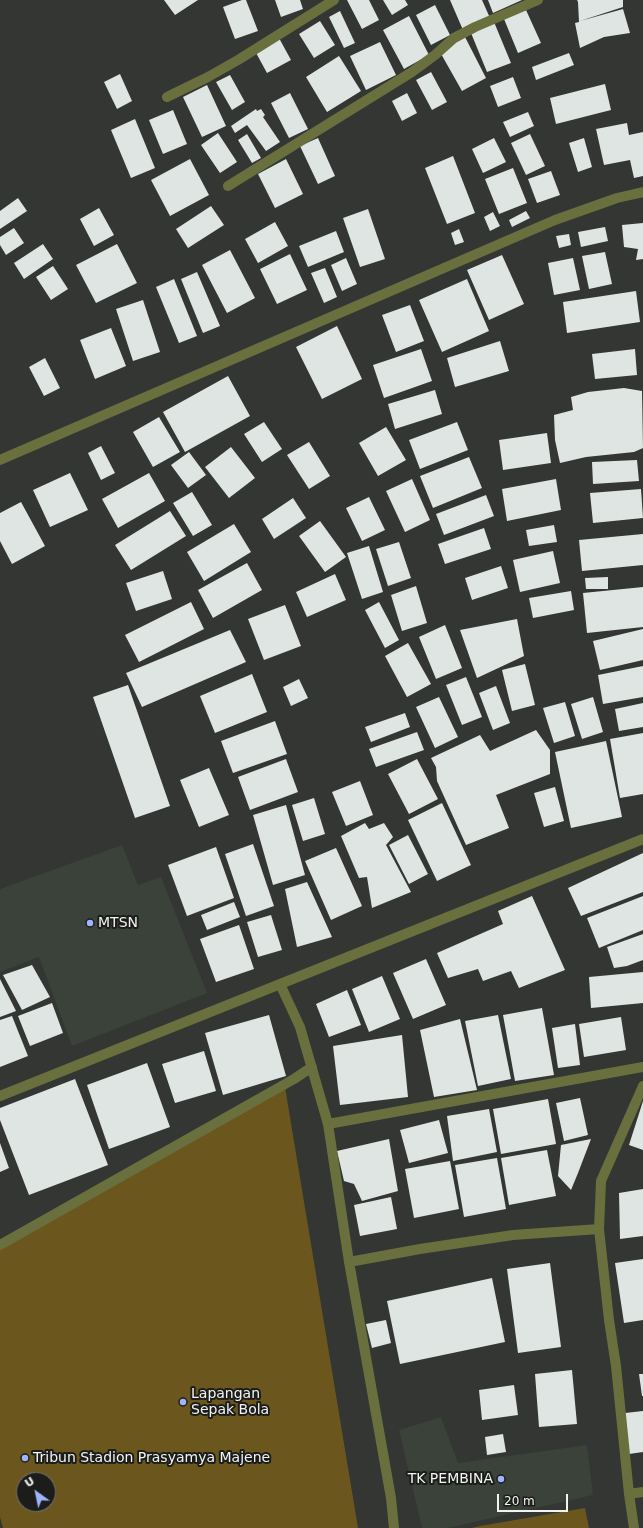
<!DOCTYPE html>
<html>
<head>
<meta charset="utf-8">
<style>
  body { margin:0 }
  #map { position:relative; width:643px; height:1528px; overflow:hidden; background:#333633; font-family:"DejaVu Sans",sans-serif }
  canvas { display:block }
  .north { position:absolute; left:16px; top:1472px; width:40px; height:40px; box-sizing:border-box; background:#1c1d1b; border:1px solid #727371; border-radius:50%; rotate:327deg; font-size:11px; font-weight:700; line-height:16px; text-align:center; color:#f2f4f2 }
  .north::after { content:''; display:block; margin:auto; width:14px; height:18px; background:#a0b3fd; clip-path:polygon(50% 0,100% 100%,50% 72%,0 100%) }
  .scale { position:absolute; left:497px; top:1494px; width:71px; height:18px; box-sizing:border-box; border:2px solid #f2f4f2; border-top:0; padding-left:5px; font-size:12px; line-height:14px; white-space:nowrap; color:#f2f4f2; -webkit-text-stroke:3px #1c1d1b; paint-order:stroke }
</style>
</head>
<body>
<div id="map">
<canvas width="643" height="1528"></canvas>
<div class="north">U</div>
<div class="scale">20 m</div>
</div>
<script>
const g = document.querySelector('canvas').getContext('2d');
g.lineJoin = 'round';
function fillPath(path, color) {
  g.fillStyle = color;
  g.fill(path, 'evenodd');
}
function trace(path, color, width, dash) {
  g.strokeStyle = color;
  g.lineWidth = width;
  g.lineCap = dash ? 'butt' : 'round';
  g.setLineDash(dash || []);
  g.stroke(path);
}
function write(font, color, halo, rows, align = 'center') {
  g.font = font + ' "DejaVu Sans",sans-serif';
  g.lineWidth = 4;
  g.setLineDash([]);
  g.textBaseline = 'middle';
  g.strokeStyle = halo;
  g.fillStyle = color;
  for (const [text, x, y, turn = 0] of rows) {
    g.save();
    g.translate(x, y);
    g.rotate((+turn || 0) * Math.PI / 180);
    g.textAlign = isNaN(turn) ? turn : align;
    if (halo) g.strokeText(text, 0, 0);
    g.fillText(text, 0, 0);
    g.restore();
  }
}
const built = new Path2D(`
  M122 845 138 885 161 877 207 993 72 1046 39 957 0 972V889Z
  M441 1417 458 1463 587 1445 593 1495 448 1528H422L399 1430Z`);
const green = new Path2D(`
  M285 1087 358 1528H3L0 1517V1249ZM24 1480H48V1504H24Z
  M585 1508 589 1528H472L480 1526Z`);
const building = new Path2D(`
  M164 0H198L175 15Z
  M242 0H246L258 31 235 39 223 7Z
  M275 0H300L303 9 281 17Z
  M347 0H369L379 20 362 29Z
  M383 0H405L408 5 392 15Z
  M450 0H482L490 18 463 30Z
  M488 0H522L493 13Z
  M577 0H623V7L580 21 623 9 630 33 604 37 580 48 575 23 579 22 578 2Z
  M435 5 450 35 431 45 416 15Z
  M526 10 541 43 518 53 504 19Z
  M340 11 355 43 344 48 329 17Z
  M409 16 429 55 404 69 383 30Z
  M320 21 335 45 314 58 299 34Z
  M494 22 511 63 487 72 471 33Z
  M465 37 486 78 462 91 440 52Z
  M279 38 291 60 267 73 255 51Z
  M380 42 396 75 366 90 350 56Z
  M569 53 574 65 536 80 532 67Z
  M339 56 361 91 327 112 306 77Z
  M431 72 447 102 432 110 416 80Z
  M120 74 132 101 117 109 104 82Z
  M230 75 245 102 232 110 216 82Z
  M513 77 521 98 498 107 490 86Z
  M605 84 611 110 556 124 550 98Z
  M207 85 226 126 202 137 183 97Z
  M290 93 308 129 289 138 271 103Z
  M407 93 417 113 402 121 392 101Z
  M256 109 257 111 261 109 265 115 263 117 280 142 266 151 247 125 235 133 231 126Z
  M173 110 187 144 163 154 149 120Z
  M528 112 534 126 510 137 503 122Z
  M135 119 155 168 131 178 111 130Z
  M627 123 629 135 643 132V176L634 178 630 160 604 165 596 129Z
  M218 133 237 162 220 173 201 145Z
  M247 134 261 158 252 163 238 140Z
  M530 134 545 166 526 175 511 143Z
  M318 138 335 176 318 184 300 146Z
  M494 138 506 162 483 173 472 149Z
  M584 138 592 167 578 172 569 143Z
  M453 156 475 213 447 224 425 168Z
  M190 159 209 195 170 216 151 180Z
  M286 159 303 194 275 208 258 174Z
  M513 168 527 203 499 214 485 179Z
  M551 171 560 195 537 203 528 179Z
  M18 198 27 211 0 229V211Z
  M211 206 224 225 188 248 176 229Z
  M99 208 114 235 94 246 80 219Z
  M368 209 385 259 360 267 343 218Z
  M526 211 530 218 512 227 509 220Z
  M493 212 500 226 490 231 484 217Z
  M275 222 288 246 258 263 245 239Z
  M643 223V259L636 260 638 249 624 247 622 225Z
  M605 227 608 241 581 247 578 232Z
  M14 228 24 243 6 255 0 245V237Z
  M459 229 464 242 455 245 451 233Z
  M336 231 344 252 308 267 299 246Z
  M569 234 571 245 559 248 556 236Z
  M43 244 53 259 24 279 14 263Z
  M117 244 137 283 96 303 76 265Z
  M230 250 255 298 227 313 202 265Z
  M605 252 612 284 589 289 582 256Z
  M290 254 307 290 277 304 260 269Z
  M502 255 524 304 489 320 467 270Z
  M346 258 357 284 342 291 331 265Z
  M573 258 580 290 554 295 548 263Z
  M53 266 68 289 51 300 36 277Z
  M325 268 337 297 324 303 311 273Z
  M197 272 220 326 203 333 181 279Z
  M174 279 197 336 179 343 156 287Z
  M467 279 489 331 442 352 419 300Z
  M636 291 640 322 567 333 563 302Z
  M143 300 160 352 133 361 116 309Z
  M410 305 424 341 396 352 382 315Z
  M337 326 362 379 322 399 296 347Z
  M111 328 126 366 95 379 80 340Z
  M500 341 509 371 455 387 447 358Z
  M421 349 432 381 384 398 373 365Z
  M635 349 637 375 595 379 592 354Z
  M45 358 60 388 44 396 29 367Z
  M228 376 250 416 185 452 163 412Z
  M624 388 642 391 643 448 634 452 586 457 560 463 555 440 554 415 573 410 571 397 588 392Z
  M435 390 442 414 395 429 388 404Z
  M159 417 180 452 153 467 133 432Z
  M264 422 282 449 262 462 244 434Z
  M457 422 468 450 420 469 409 440Z
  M386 427 406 460 378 476 359 443Z
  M547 433 551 463 503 470 499 440Z
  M309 442 330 476 309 489 287 455Z
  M101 446 115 473 101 480 88 453Z
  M231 447 255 478 229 498 205 467Z
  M189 452 206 475 188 488 171 465Z
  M469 457 482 488 433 508 420 476Z
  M637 460 639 481 593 484 592 462Z
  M70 473 88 510 50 527 33 490Z
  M149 473 165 501 118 528 102 499Z
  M412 479 430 520 405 532 386 491Z
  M556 479 561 510 507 521 502 489Z
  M641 489 643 518 593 523 590 493Z
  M192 492 212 525 193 536 173 503Z
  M486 495 494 516 444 535 436 514Z
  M369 497 385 530 362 541 346 508Z
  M293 498 306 518 274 539 262 519Z
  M21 502 45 546 12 564 0 541V513Z
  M170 511 186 536 131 570 115 545Z
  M320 521 346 557 325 572 299 536Z
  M234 524 251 552 204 581 187 552Z
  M554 525 557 542 529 546 526 530Z
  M484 528 491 549 445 564 438 544Z
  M643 534V565L582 571 579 540Z
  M399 542 411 578 388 586 376 549Z
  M369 546 383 592 362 599 347 553Z
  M553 551 560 583 520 592 513 560Z
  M247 563 262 590 213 618 198 590Z
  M501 566 508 588 472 600 465 578Z
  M163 571 172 599 136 611 126 583Z
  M335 574 346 600 307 617 296 592Z
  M608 577V589H586L585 578Z
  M416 586 427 623 402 631 391 595Z
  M643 587V627L587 633 583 593Z
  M571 591 574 610 533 618 529 598Z
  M191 602 204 629 139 662 125 635Z
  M379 602 399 640 385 648 365 610Z
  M285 605 301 646 264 660 248 619Z
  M517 619 524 656 477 678 460 630Z
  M445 625 462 668 436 679 419 637Z
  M643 629V660L600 670 593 641Z
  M230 630 246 662 142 707 126 673Z
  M408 643 431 684 407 697 385 656Z
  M525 664 535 705 512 711 502 670Z
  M643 666V697L603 704 598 675Z
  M252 674 267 712 215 733 200 696Z
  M466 677 482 717 462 725 446 685Z
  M299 679 308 698 291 706 283 687Z
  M128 685 170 806 135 818 93 697Z
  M496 686 510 723 493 730 479 693Z
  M439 697 458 737 435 748 416 707Z
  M593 697 603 732 582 739 571 704Z
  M565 702 575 736 554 743 543 708Z
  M643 703V727L619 731 615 709Z
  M405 713 410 727 371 742 365 727Z
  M275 721 287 754 233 773 221 741Z
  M536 730 550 750V774L496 795 509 828 466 845 437 781 436 767 431 758 480 735 490 751Z
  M417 732 424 750 376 767 369 749Z
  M643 733V794L620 798 610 739Z
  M606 741 622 817 571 828 555 752Z
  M286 759 298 792 250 810 238 777Z
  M417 759 438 799 409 814 388 774Z
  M209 768 229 815 199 827 180 780Z
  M360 781 373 815 346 826 332 792Z
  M555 787 564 821 544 827 534 793Z
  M314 798 325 834 303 841 292 805Z
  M442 803 471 865 437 881 408 820Z
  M286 805 305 875 273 885 253 815Z
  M365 823 369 829 384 823 393 837 386 845 411 892 372 908 367 877 359 878 341 836Z
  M408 835 428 874 409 884 389 845Z
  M253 844 274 906 246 916 225 854Z
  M216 847 234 898 187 916 168 865Z
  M336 848 362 906 331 920 305 861Z
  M643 853V892L581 916 568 888Z
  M307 882 332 937 297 947 285 889Z
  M532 896 565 970 519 988 511 971 483 981 478 969 448 978 437 953 503 924 498 911Z
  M643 896V930L599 948 587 918Z
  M234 902 240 917 207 930 201 915Z
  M271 915 282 950 258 957 247 922Z
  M239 925 254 969 216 982 200 939Z
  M643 934V960L627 966 614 968 607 947Z
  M426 959 446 1005 413 1019 393 973Z
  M32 965 50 997 22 1010 3 975Z
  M643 972V1003L591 1008 589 977Z
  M382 976 400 1019 369 1032 352 989Z
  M0 979 16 1011 0 1017Z
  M347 990 361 1025 329 1037 316 1004Z
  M52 1003 63 1033 30 1046 18 1016Z
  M542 1008 554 1075 515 1081 503 1015Z
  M269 1015 286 1076 223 1095 205 1033Z
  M498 1015 511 1079 478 1086 465 1021Z
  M12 1016 28 1056 0 1067V1020Z
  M621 1017 626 1050 584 1057 579 1024Z
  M460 1019 477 1090 434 1097 420 1030Z
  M575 1024 580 1065 558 1068 552 1028Z
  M402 1035 408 1097 340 1105 333 1046Z
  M204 1051 216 1091 175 1103 162 1064Z
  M147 1063 170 1127 109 1149 87 1085Z
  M75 1079 108 1165 29 1195 0 1120V1108Z
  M580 1098 588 1135 564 1141 556 1103Z
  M548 1099 556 1144 501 1154 493 1109Z
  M643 1101V1150L629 1145Z
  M489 1109 497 1152 453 1161 447 1116Z
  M439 1120 448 1153 409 1163 400 1130Z
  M389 1139 398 1191 362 1201 354 1184 344 1181 337 1151Z
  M591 1139 578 1173 571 1190 558 1176 561 1145Z
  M0 1143 9 1168 0 1172Z
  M547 1150 556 1196 509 1205 501 1158Z
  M497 1158 506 1209 464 1217 455 1165Z
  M450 1161 459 1209 414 1218 405 1169Z
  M643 1189V1236L620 1239 619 1193Z
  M391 1197 397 1229 360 1236 354 1205Z
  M643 1259V1320L624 1323 615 1263Z
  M550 1263 561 1347 518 1353 507 1269Z
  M492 1278 505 1342 400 1364 387 1301Z
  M386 1320 391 1343 372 1348 366 1324Z
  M572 1370 577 1424 539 1427 535 1374Z
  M639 1374H643V1396H642Z
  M514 1385 518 1415 482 1420 479 1390Z
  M643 1411V1452L629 1454 625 1413Z
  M503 1434 506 1452 487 1455 485 1437Z`);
const minor = new Path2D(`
  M167 97 208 77 238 60 334 0
  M228 186 412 72 435 55 454 38 475 27 538 0
  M0 460 555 220 617 198 643 192
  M280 984 300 1027 328 1124 349 1262 391 1498 394 1528
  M0 1096 643 839
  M328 1124 643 1067
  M0 1245 294 1079 312 1067
  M349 1262 420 1249 513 1235 599 1229
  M629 1494 643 1492
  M634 1528 629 1494 616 1366 609 1320 599 1229 601 1181 643 1086`);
const markers = [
  [90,923,4,"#a0b3fd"],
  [183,1402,4,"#a0b3fd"],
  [25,1458,4,"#a0b3fd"],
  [501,1479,4,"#a0b3fd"]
];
const poiNames = [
  ["MTSN",98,923],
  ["Lapangan",191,1394],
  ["Sepak Bola",191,1410],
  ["Tribun Stadion Prasyamya Majene",33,1458],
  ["TK PEMBINA",493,1479,"right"]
];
fillPath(built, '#3a4239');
fillPath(green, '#6b571d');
fillPath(building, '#dfe5e2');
trace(minor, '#69703e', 10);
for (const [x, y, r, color] of markers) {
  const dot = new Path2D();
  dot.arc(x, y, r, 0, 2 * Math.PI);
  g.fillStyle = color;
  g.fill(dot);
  trace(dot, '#1c1d1b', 1.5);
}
write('14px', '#f2f4f2', '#1c1d1b', poiNames, 'left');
</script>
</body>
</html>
